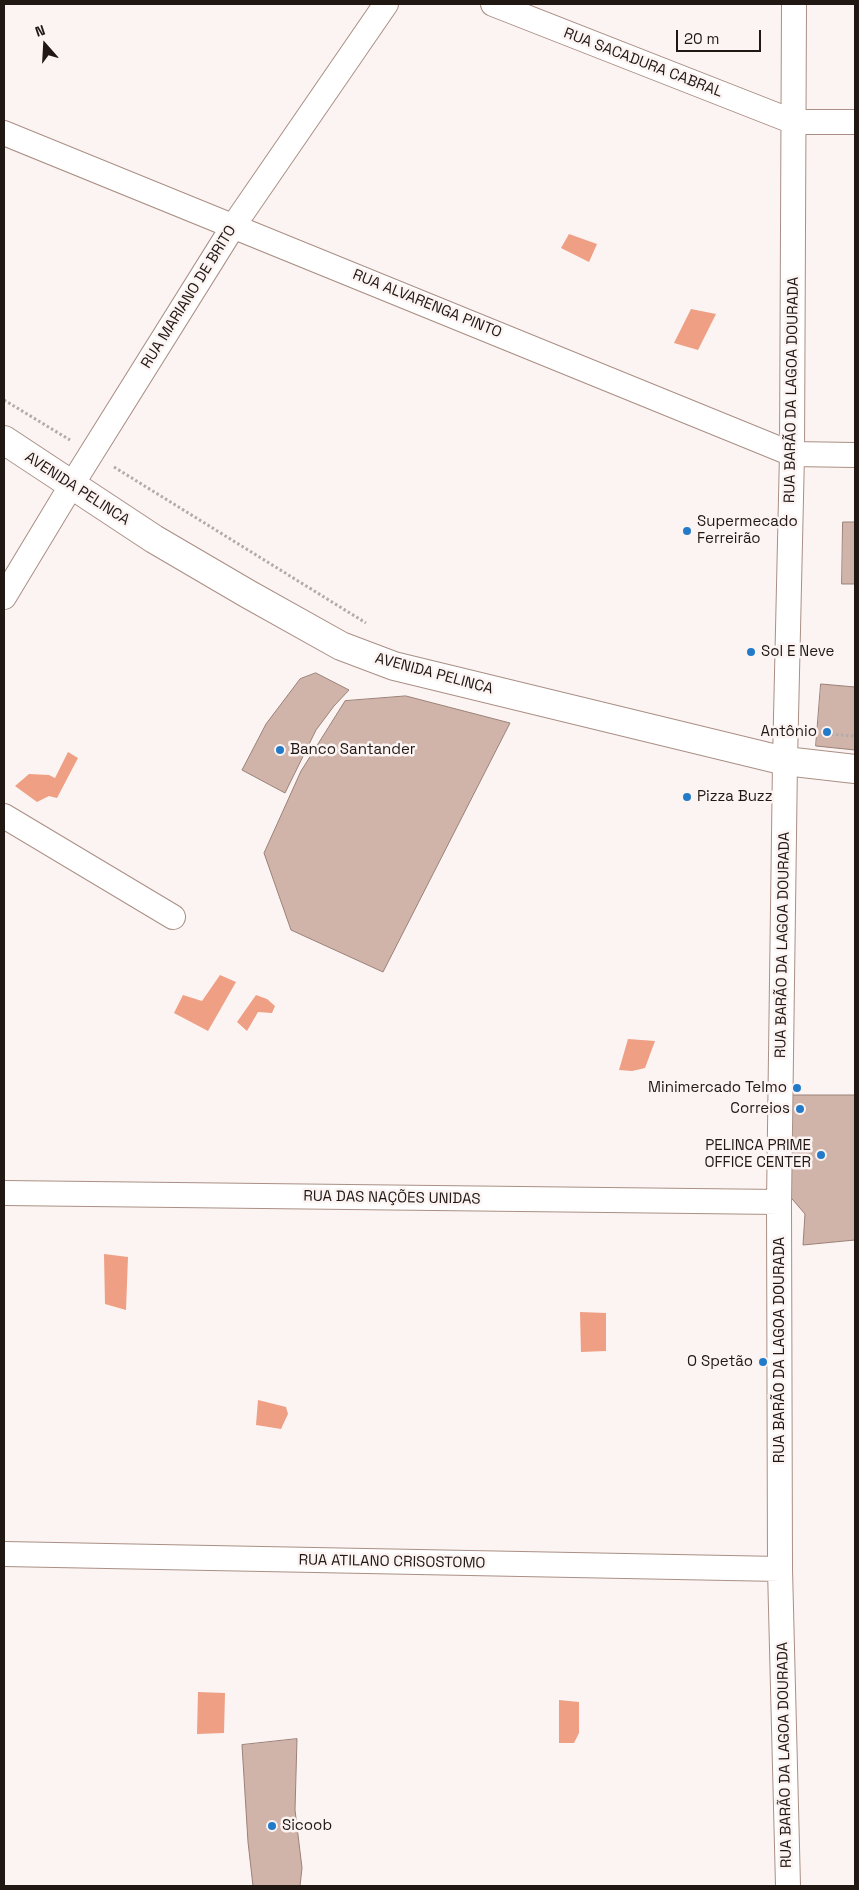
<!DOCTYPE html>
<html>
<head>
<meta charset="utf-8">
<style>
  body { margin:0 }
  #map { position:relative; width:859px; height:1890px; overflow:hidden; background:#fbf4f2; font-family:"Space Grotesk",sans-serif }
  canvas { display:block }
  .frame { position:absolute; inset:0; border:5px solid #211713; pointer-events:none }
  .north { position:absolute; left:20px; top:20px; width:50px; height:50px; -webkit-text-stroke:4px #fbf4f2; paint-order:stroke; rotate:341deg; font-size:14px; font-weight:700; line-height:20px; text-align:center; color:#211713 }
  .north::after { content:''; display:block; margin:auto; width:18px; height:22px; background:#211713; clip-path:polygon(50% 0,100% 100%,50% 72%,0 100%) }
  .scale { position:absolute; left:676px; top:30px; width:85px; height:22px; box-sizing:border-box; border:2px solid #211713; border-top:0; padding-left:6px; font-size:15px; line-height:18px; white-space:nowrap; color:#211713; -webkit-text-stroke:4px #fbf4f2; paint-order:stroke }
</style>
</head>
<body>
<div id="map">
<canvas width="859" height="1890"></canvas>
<div class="frame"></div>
<div class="north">N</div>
<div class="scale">20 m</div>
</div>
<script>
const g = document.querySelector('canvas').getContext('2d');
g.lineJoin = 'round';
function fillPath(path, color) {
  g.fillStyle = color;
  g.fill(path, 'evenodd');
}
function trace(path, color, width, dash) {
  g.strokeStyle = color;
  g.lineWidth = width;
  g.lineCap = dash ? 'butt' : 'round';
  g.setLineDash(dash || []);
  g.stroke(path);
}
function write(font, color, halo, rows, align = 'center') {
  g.font = font + ' "Space Grotesk",sans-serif';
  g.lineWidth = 5;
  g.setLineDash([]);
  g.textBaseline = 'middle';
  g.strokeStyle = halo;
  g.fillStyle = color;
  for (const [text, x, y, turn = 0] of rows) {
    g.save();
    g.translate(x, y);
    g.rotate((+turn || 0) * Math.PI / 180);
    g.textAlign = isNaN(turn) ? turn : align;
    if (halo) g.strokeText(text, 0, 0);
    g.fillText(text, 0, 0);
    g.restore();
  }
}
const water = new Path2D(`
  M569 234 597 244 589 262 561 248Z
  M691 309 716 314 698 350 674 343Z
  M68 752 78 758 57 798 49 796 37 802 15 786 29 774 49 775 55 778Z
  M220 975 236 982 208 1031 174 1013 183 995 202 1001Z
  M256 995 267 999 275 1006 272 1013 258 1012 247 1031 237 1022Z
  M628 1039 655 1041 645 1068 632 1071 619 1070Z
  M104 1254 128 1257 126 1310 105 1304Z
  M580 1312 606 1313V1351L581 1352Z
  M258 1400 286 1407 288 1414 281 1429 256 1425Z
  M198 1692 225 1693 224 1733 197 1734Z
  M559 1700 579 1702V1733L574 1743H559Z`);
const building = new Path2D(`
  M843 522H855V584H842Z
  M316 673 349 690 334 706 316 730 285 793 242 770 266 724 300 679Z
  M821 684 855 687V750L816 746Z
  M406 696 510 723 383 972 291 930 264 853 301 771 345 701Z
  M788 1095H855V1240L803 1245 805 1214 787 1193Z
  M297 1739 295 1810 302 1868 300 1886H253L248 1842 242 1745Z`);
const path = new Path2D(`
  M4 400 70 440
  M114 467 366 623
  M811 733 855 736`);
const street = new Path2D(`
  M493 4 794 122H855
  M4 133 792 454 855 455
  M4 597 71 486 234 225 386 4
  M4 816 173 917
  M4 1193 779 1202
  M4 1554 780 1569
  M788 1886 780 1569 779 1202 785 761 792 454 794 4`);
const secondary = new Path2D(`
  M4 440 154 539 248 594 341 646 394 666 785 761 855 769`);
const markers = [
  [687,531,5,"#227ac8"],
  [751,652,5,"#227ac8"],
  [827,732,5,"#227ac8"],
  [280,750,5,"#227ac8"],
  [687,797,5,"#227ac8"],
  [797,1088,5,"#227ac8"],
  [800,1109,5,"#227ac8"],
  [821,1155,5,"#227ac8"],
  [763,1362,5,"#227ac8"],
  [272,1826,5,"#227ac8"]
];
const streetNames = [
  ["RUA SACADURA CABRAL",643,63,21],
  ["RUA MARIANO DE BRITO",189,297,-58],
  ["RUA ALVARENGA PINTO",427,304,22],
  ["RUA BARÃO DA LAGOA DOURADA",792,390,-89],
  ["AVENIDA PELINCA",77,489,33],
  ["AVENIDA PELINCA",434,674,15],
  ["RUA BARÃO DA LAGOA DOURADA",783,945,-89],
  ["RUA DAS NAÇÕES UNIDAS",392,1198,1],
  ["RUA BARÃO DA LAGOA DOURADA",780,1350,-90],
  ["RUA ATILANO CRISOSTOMO",392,1562,1],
  ["RUA BARÃO DA LAGOA DOURADA",785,1755,-91]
];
const poiNames = [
  ["Supermecado",697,522],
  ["Ferreirão",697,539],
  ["Sol E Neve",761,652],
  ["Antônio",817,732,"right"],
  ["Banco Santander",290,750],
  ["Pizza Buzz",697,797],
  ["Minimercado Telmo",787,1088,"right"],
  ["Correios",790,1109,"right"],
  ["PELINCA PRIME",811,1146,"right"],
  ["OFFICE CENTER",811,1163,"right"],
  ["O Spetão",753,1362,"right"],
  ["Sicoob",282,1826]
];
fillPath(water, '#ee9f84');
fillPath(building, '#d0b4aa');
trace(building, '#9b8178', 1);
trace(street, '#aa8f85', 26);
trace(secondary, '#aa8f85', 30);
trace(path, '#b3aba8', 3, [2.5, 2.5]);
trace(street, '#fff', 24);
trace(secondary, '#fff', 28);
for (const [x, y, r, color] of markers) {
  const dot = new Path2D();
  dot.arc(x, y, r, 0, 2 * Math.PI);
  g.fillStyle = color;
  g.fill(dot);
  trace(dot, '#fbf4f2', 2);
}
write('15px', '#211713', '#fbf4f2', streetNames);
write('15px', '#211713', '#fbf4f2', poiNames, 'left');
</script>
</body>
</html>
